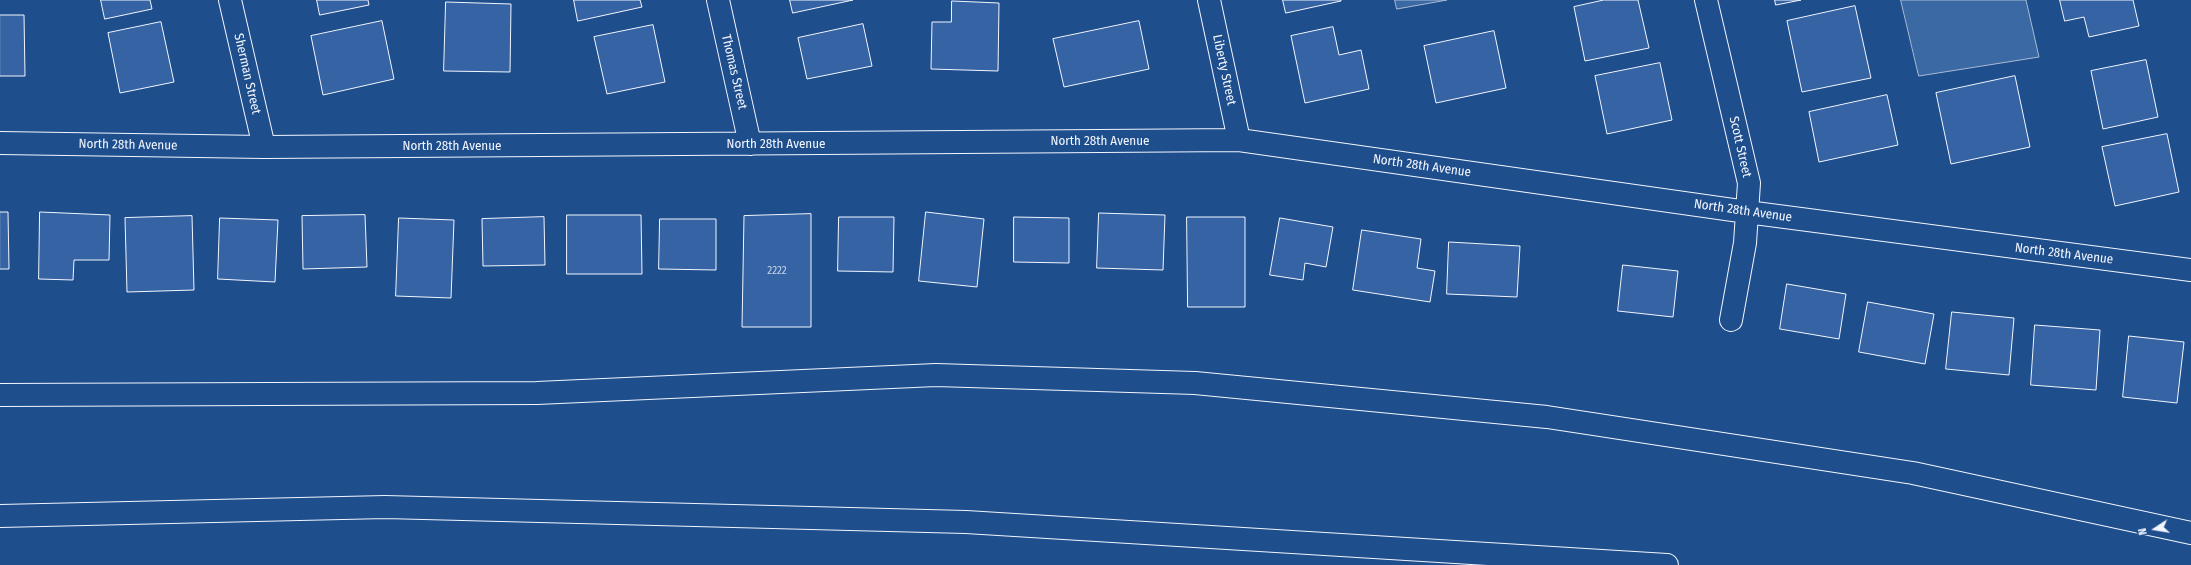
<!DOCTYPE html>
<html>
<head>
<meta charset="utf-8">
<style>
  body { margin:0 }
  #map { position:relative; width:2191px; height:565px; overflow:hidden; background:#1f4e8c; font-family:"Fira Sans Condensed",sans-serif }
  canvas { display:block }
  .north { position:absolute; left:2135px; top:509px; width:40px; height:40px; -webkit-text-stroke:3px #1f4e8c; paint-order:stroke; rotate:258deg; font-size:11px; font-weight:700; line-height:16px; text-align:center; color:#f2f6ff }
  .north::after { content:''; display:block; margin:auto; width:14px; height:18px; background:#f2f6ff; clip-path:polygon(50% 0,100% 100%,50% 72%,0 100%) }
</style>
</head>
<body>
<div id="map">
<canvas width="2191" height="565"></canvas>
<div class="north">N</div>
</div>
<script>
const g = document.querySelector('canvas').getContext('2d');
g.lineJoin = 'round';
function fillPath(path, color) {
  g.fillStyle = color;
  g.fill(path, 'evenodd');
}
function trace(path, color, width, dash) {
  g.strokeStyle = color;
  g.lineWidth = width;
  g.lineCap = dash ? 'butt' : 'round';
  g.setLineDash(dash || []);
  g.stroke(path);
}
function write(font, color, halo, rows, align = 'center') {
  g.font = font + ' "Fira Sans Condensed",sans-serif';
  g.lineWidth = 3;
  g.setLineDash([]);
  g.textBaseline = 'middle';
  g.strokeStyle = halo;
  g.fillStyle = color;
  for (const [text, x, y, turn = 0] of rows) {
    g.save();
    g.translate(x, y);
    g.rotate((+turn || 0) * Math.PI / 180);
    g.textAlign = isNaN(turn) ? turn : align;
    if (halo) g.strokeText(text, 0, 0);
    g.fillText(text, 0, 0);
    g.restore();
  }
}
const water = new Path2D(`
  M1395 0H1447L1397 9Z
  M1901 0H2026L2039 57 1919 76Z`);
const building = new Path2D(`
  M101 0H150L152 9 105 19Z
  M317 0H368L369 5 320 15Z
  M574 0H640L642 7 578 21Z
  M790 0H853L793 13Z
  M1283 0H1341V1L1286 13Z
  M1604 0H1638L1649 48 1585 61 1574 7Z
  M1775 0H1801L1776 5Z
  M2060 0H2133L2139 26 2089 37 2084 17 2065 21Z
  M952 1 999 3 998 71 931 69 932 22H951Z
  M446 2 511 4 510 72 444 71Z
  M1855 6 1871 78 1802 92 1787 21Z
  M0 15H24L25 76H0Z
  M382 21 394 79 323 95 311 36Z
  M1139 21 1149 69 1064 87 1053 39Z
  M161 22 174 82 120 93 108 33Z
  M863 24 872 66 807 79 798 38Z
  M653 25 665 82 607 94 594 37Z
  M1333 27 1339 55 1361 50 1369 89 1305 103 1291 36Z
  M1494 31 1506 88 1436 103 1424 46Z
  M2146 60 2158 117 2103 129 2091 71Z
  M1660 63 1672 120 1607 134 1595 76Z
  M2015 76 2030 147 1951 164 1936 93Z
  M1887 95 1898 145 1819 162 1809 112Z
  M2167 134 2179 192 2115 206 2102 147Z
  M0 212H8L9 269H0Z
  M40 212 110 215 109 260H74L73 280 39 279Z
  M926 212 984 219 977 287 919 281Z
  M1099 213 1165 215 1163 270 1097 268Z
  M811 214V327H742L744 216Z
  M365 215 367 267 303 269 302 216Z
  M567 215H641L642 274H567Z
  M192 216 194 290 127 292 125 218Z
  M544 217 545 265 483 266 482 219Z
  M839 217H894L893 272 838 271Z
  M1014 217 1069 218V263L1014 262Z
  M1187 217H1245V307H1188Z
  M220 218 278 220 275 282 218 279Z
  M399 218 454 220 451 298 396 296Z
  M1280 218 1333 227 1326 267 1305 263 1303 280 1270 275Z
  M660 219H716V270L659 269Z
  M1362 230 1421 239 1417 268 1435 271 1430 302 1353 290Z
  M1449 242 1520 246 1517 297 1447 294Z
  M1623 265 1678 271 1673 317 1618 311Z
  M1787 284 1846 294 1839 339 1780 329Z
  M1868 302 1934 314 1925 364 1859 352Z
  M1952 312 2014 318 2009 375 1946 369Z
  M2035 325 2100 330 2096 390 2031 385Z
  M2129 336 2184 342 2177 403 2123 397Z`);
const minor = new Path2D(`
  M230 0 264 147
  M718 0 750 144
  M1209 0 1239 140
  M1706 0 1749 183 1745 243 1731 320
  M0 143 264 147 1239 140 1747 212 2191 270`);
const highway = new Path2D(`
  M0 395 537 393 936 375 1195 383 1547 417 1913 473 2191 533
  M0 516 385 507 966 522 1667 565`);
const numberNames = [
  ["2222",777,271]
];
const streetNames = [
  ["Liberty Street",1224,70,78],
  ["Thomas Street",734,72,77],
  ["Sherman Street",247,74,77],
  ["North 28th Avenue",1100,141],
  ["North 28th Avenue",776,144],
  ["North 28th Avenue",128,145,1],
  ["North 28th Avenue",452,146],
  ["Scott Street",1740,147,77],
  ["North 28th Avenue",1422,166,8],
  ["North 28th Avenue",1743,211,8],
  ["North 28th Avenue",2064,254,7]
];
fillPath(water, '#3b69a3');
trace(water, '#a8bbd7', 1);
fillPath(building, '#3563a3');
trace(building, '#f2f6ff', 1);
trace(minor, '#f2f6ff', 24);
trace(highway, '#f2f6ff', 24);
trace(minor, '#1f4e8c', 22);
trace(highway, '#1f4e8c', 22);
write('11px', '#c3d1e8', null, numberNames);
write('13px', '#f2f6ff', '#1f4e8c', streetNames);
</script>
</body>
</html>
